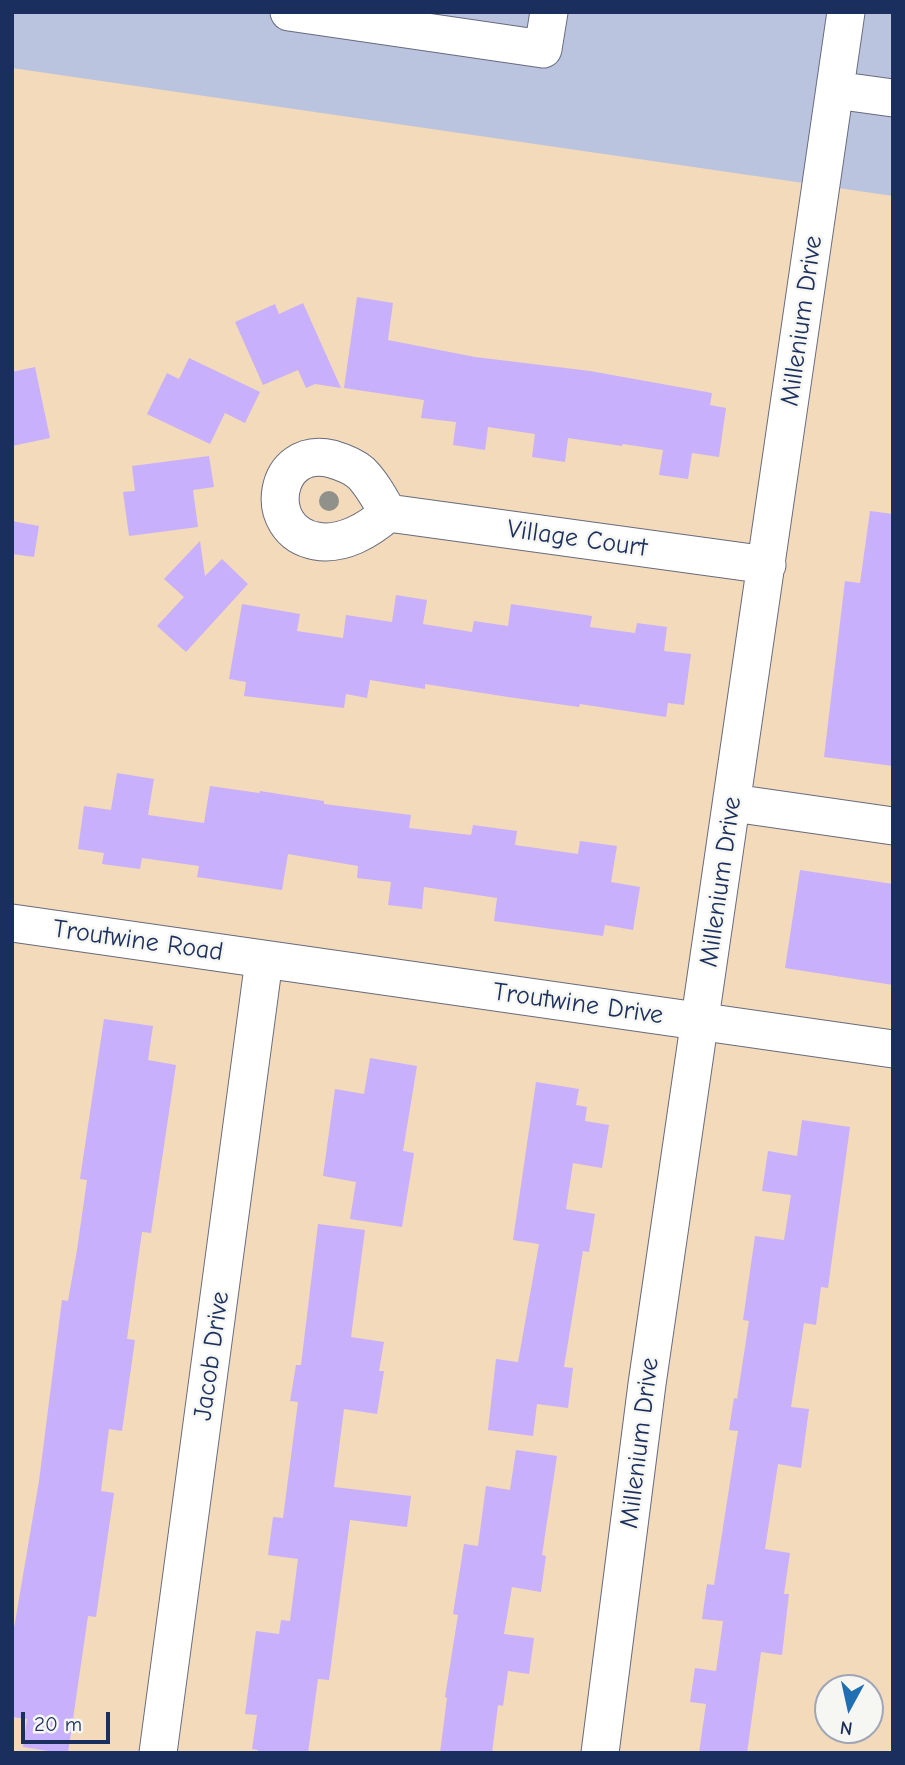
<!DOCTYPE html>
<html>
<head>
<meta charset="utf-8">
<style>
  body { margin:0 }
  #map { position:relative; width:905px; height:1765px; overflow:hidden; background:#f3daba; font-family:"Comic Neue",sans-serif }
  canvas { display:block }
  .frame { position:absolute; inset:0; border:14px solid #1b2f5e; pointer-events:none }
  .north { position:absolute; left:814px; top:1674px; width:70px; height:70px; box-sizing:border-box; background:#f6f6f2; border:2px solid #9ea6b7; border-radius:50%; rotate:188deg; font-size:19px; font-weight:700; line-height:28px; text-align:center; color:#1b2f5e }
  .north::after { content:''; display:block; margin:auto; width:24px; height:32px; background:#1f6fb2; clip-path:polygon(50% 0,100% 100%,50% 72%,0 100%) }
  .scale { position:absolute; left:21px; top:1712px; width:89px; height:32px; box-sizing:border-box; border:4px solid #1b2f5e; border-top:0; padding-left:9px; font-size:21px; line-height:24px; white-space:nowrap; color:#1b2f5e; -webkit-text-stroke:5px #f6f6f2; paint-order:stroke }
</style>
</head>
<body>
<div id="map">
<canvas width="905" height="1765"></canvas>
<div class="frame"></div>
<div class="north">N</div>
<div class="scale">20 m</div>
</div>
<script>
const g = document.querySelector('canvas').getContext('2d');
g.lineJoin = 'round';
function fillPath(path, color) {
  g.fillStyle = color;
  g.fill(path, 'evenodd');
}
function trace(path, color, width, dash) {
  g.strokeStyle = color;
  g.lineWidth = width;
  g.lineCap = dash ? 'butt' : 'round';
  g.setLineDash(dash || []);
  g.stroke(path);
}
function write(font, color, halo, rows, align = 'center') {
  g.font = font + ' "Comic Neue",sans-serif';
  g.lineWidth = 5;
  g.setLineDash([]);
  g.textBaseline = 'middle';
  g.strokeStyle = halo;
  g.fillStyle = color;
  for (const [text, x, y, turn = 0] of rows) {
    g.save();
    g.translate(x, y);
    g.rotate((+turn || 0) * Math.PI / 180);
    g.textAlign = isNaN(turn) ? turn : align;
    if (halo) g.strokeText(text, 0, 0);
    g.fillText(text, 0, 0);
    g.restore();
  }
}
const industrial = new Path2D(`
  M12 12H893V196L12 68Z`);
const building = new Path2D(`
  M357 297 393 303 388 340 475 357 590 371 712 393 710 405 726 408 719 457 692 453 688 479 659 475 663 450 623 444 622 446 568 438 565 462 532 457 535 434 488 427 485 450 453 445 456 422 421 418 424 400 344 388Z
  M303 303 341 388 315 384 306 388 298 370 263 385 235 322 275 304 279 314Z
  M189 358 260 392 245 423 225 413 210 444 147 414 167 373 179 379Z
  M35 367 50 438 12 446V372Z
  M209 456 214 487 193 490 198 527 129 536 123 492 135 491 132 466Z
  M870 511 893 514V766L824 757 845 581 860 583Z
  M12 521 39 526 34 557 12 554Z
  M200 541 205 576 222 559 248 584 186 652 157 626 184 597 164 579Z
  M396 595 427 600 423 624 472 632 474 621 508 626 511 604 592 616 590 627 635 633 637 623 667 627 664 651 691 654 684 705 668 703 666 717 580 704 579 707 508 697 425 684V689L370 680 367 698 346 694 344 708 244 696 246 682 229 679 242 604 300 614 297 631 343 638 346 615 392 622Z
  M117 773 154 779 148 815 204 823 210 786 259 793 260 791 324 801V804L411 815 409 828 471 835 473 825 517 831 515 845 578 854 580 841 617 846 611 882 640 887 633 930 605 925 603 936 494 921 497 898 424 887 422 909 388 905 391 882 357 878 358 866 288 854 282 890 197 877 199 866 142 858 140 869 102 864 104 853 78 849 84 806 111 810Z
  M800 870 893 884V985L785 968Z
  M104 1019 153 1026 148 1060 176 1065 151 1233 142 1232 127 1339 135 1340 122 1431 109 1429 101 1491 114 1493 96 1617 88 1616 68 1753H61L23 1747 27 1719 12 1717V1640L39 1481 62 1300 68 1301 77 1250 87 1180 80 1179Z
  M370 1058 417 1066 403 1151 414 1153 402 1227 350 1219 356 1182 323 1176 335 1089 364 1094Z
  M536 1082 579 1089 576 1105 587 1107 585 1121 609 1125 602 1168 573 1163 566 1209 595 1214 589 1252 583 1251 564 1367 573 1368 568 1408 537 1404 533 1436 488 1430 496 1359 518 1362 539 1244 513 1240Z
  M802 1120 850 1127 828 1288 821 1287 816 1325 804 1323 791 1407 809 1409 801 1468 778 1464 765 1549 790 1553 784 1594H789L782 1655 761 1652 747 1753H699L706 1704 690 1702 695 1668 716 1671 723 1621 702 1619 707 1584 714 1585 738 1431 729 1430 734 1398 737 1399 749 1321 743 1320 755 1236 784 1240 791 1195 762 1191 768 1151 797 1156Z
  M318 1224 365 1230 351 1337 384 1342 379 1371H384L377 1414 344 1409 334 1487 411 1496 407 1527 350 1520 329 1680 318 1679 308 1753H258V1750L252 1749 257 1715 245 1714 256 1631 279 1634 281 1620 290 1621 298 1559 268 1555 273 1517 283 1518 298 1402 290 1401 296 1365H301Z
  M516 1450 557 1456 542 1555 546 1556 541 1592 512 1587 504 1634 534 1638 529 1674 508 1671 503 1706 498 1705 492 1753H440L447 1698 445 1697 458 1615 453 1614 464 1544 478 1546 486 1486 510 1490Z`);
const minor = new Path2D(`
  M289 12 543 49 549 12
  M835 90 893 98
  M388 513C369 530 342 546 316 541 260 531 273 444 332 459 342 462 353 466 361 473 372 484 380 499 388 513L767 565
  M733 803 893 826
  M12 923 893 1049
  M158 1753 264 960
  M600 1753 647 1384 846 12`);
const trees = [
  [329,501]
];
const streetNames = [
  ["Millenium Drive",802,321,-82],
  ["Village Court",577,539,8],
  ["Millenium Drive",721,882,-82],
  ["Troutwine Road",138,941,8],
  ["Troutwine Drive",578,1004,8],
  ["Jacob Drive",212,1356,-82],
  ["Millenium Drive",640,1443,-83]
];
fillPath(industrial, '#bac4de');
fillPath(building, '#c8b0fc');
trace(minor, '#676b7e', 39);
trace(minor, '#fff', 37);
g.fillStyle = '#91918b';
for (const [x, y] of trees) {
  g.beginPath();
  g.arc(x, y, 10, 0, 2 * Math.PI);
  g.fill();
}
write('26px', '#1b2f5e', '#f6f6f2', streetNames);
</script>
</body>
</html>
